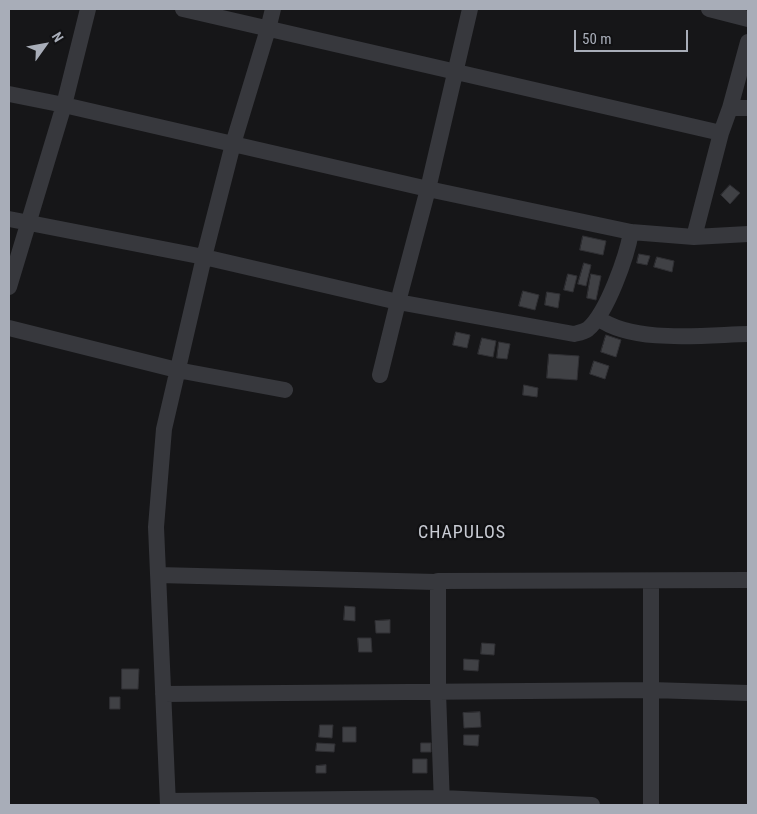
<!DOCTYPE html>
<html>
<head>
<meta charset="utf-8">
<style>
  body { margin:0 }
  #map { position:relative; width:757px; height:814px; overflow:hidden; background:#161618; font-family:"Roboto Condensed",sans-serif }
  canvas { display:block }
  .frame { position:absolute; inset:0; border:10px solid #a8adb8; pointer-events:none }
  .north { position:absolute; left:20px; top:20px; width:50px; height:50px; -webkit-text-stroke:4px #111113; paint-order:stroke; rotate:58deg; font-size:14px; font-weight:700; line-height:20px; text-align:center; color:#a8adb8 }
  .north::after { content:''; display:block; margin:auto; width:18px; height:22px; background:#a8adb8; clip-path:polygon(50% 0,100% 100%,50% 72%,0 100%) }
  .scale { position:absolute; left:574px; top:30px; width:114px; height:22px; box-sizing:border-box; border:2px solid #a8adb8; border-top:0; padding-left:6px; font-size:15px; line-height:18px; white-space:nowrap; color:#a8adb8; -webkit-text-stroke:4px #111113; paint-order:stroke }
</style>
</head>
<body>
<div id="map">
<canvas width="757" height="814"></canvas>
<div class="frame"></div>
<div class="north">N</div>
<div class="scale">50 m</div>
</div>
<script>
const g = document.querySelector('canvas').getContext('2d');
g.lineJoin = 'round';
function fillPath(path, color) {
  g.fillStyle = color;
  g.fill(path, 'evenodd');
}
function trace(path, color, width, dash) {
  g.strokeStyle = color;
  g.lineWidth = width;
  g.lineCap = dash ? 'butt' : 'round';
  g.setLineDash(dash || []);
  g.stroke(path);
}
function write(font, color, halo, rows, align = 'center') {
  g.font = font + ' "Roboto Condensed",sans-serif';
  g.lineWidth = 4.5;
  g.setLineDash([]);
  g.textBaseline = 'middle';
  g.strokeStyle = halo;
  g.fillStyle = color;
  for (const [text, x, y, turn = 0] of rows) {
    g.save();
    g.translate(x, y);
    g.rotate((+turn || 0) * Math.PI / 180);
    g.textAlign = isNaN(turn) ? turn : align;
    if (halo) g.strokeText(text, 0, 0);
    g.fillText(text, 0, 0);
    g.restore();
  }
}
const building = new Path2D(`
  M730 185 740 193 730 204 721 195Z
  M583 236 606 241 603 255 580 250Z
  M639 254 650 256 647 265 637 263Z
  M657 257 674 261 672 272 654 267Z
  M584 263 591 265 586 286 578 284Z
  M568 274 577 276 573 292 564 290Z
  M591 274 601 276 596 300 587 298Z
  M523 291 539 295 535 310 519 306Z
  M547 292 560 294 558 308 545 305Z
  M456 332 470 335 467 348 453 345Z
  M606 335 621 340 616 357 601 352Z
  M482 338 496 341 493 357 478 354Z
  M499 342 510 344 507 359 497 358Z
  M549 354 579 356 577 380 547 378Z
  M594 361 609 366 605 379 590 374Z
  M524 385 538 388 537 397 523 395Z
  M345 606 355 607V621L344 620Z
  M390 620V633H376L375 621Z
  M358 638H371L372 652H359Z
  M482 643 495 644 494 655 481 654Z
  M464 659 479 660 478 671 464 670Z
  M122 669H139L138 689H122Z
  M110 697H120V709H110Z
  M480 712 481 727 464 728 463 713Z
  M320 725H333L332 738 319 737Z
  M343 727H356V742H343Z
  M464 735H479L478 746 464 745Z
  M317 743 335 744 334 752 316 751Z
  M421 743H431V752H421Z
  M413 759H427V773H413Z
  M326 765V773H316V766Z`);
const minor = new Path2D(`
  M183 9 721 133
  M709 9 748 19
  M748 42 730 108H748
  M9 94 64 105 428 189 631 232 694 237 748 234
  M9 219 204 257 398 302 428 189 470 9
  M694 237 721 133 730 108
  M9 287 64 105 88 9
  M598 318C633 344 705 335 748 334
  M9 328 177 370 285 390
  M380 375 398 302 574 334C578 333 584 332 588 329 607 313 627 256 631 232
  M158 575 436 582 438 581 748 580
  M438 581V692L442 805
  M163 694 651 690 748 693
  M168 801 442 798 592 805
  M168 805 156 527 164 429 204 257 233 144 268 29 273 9
  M651 805V581`);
const quarterNames = [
  ["CHAPULOS",462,533]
];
fillPath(building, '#404145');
trace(building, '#303034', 1);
trace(minor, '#37383d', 16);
g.letterSpacing = '1px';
write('18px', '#c9ccd4', '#111113', quarterNames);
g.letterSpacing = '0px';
</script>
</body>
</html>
